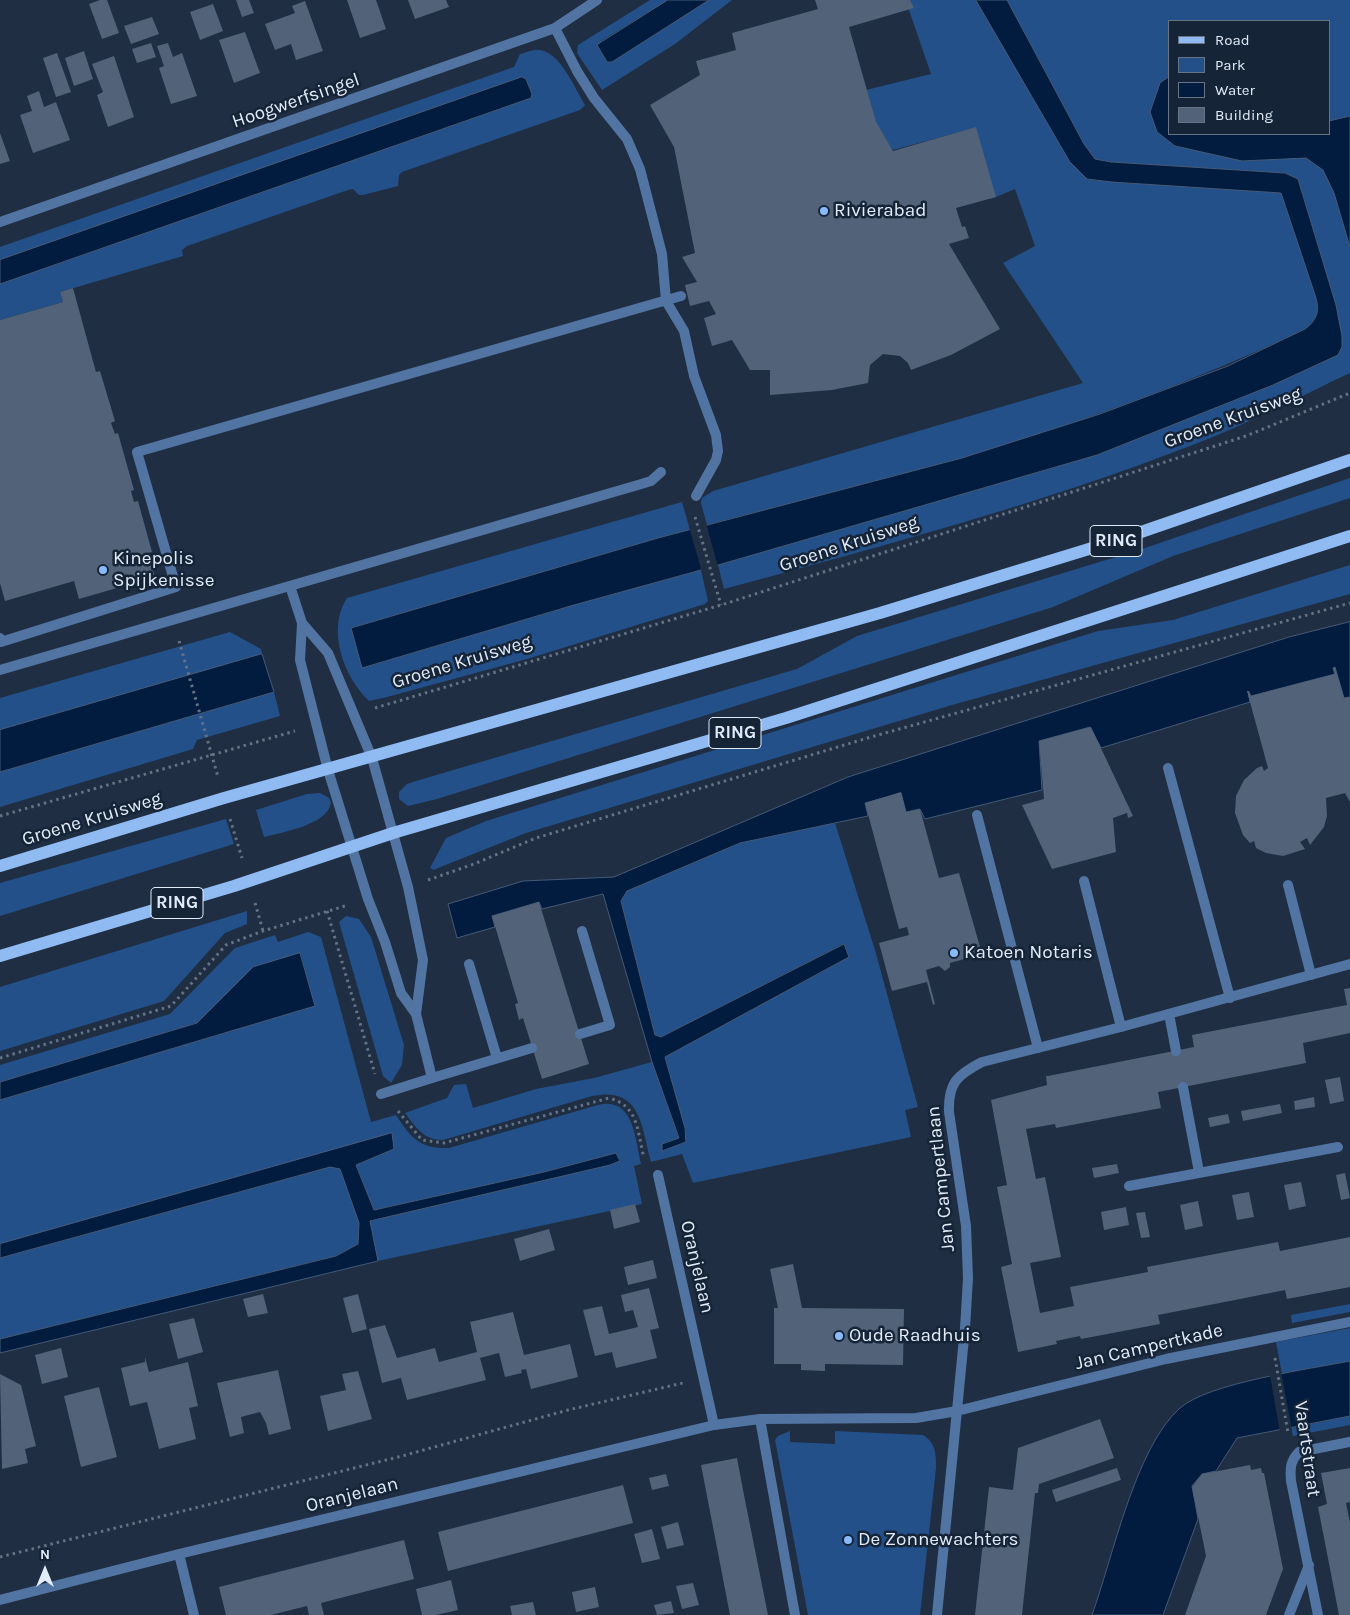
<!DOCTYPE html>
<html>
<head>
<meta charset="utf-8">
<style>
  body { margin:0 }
  #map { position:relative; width:1350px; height:1615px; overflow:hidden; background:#1f2e42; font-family:Karla,sans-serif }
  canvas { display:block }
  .legend { position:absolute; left:1168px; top:20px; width:162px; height:115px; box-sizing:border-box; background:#162438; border:1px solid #687485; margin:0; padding:6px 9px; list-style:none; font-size:15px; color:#e2ecf9 }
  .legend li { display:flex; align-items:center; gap:10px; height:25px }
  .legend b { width:25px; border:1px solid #687485 }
  .north { position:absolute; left:20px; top:1545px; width:50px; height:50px; -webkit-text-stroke:4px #162438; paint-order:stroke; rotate:0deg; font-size:14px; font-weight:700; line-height:20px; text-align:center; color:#e2ecf9 }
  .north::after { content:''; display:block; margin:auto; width:18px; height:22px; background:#e2ecf9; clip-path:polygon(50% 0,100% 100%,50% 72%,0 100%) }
</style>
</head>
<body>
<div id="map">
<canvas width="1350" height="1615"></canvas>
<ul class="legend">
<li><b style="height:6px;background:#90baf2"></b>Road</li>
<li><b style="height:14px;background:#245089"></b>Park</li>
<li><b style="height:14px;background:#021c3f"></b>Water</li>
<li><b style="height:14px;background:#516279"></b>Building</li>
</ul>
<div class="north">N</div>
</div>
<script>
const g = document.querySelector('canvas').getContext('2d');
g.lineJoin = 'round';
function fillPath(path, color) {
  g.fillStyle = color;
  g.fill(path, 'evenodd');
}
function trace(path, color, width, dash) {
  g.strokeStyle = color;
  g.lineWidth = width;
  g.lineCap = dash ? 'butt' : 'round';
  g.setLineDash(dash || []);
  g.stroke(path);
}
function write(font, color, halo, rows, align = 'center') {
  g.font = font + ' Karla,sans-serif';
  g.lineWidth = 5;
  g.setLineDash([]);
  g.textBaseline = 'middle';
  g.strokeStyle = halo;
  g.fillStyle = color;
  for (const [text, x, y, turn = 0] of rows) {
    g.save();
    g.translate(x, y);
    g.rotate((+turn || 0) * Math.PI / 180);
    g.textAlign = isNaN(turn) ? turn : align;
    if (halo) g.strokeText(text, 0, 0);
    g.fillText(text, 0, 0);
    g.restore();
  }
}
const green = new Path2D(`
  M650 0H668L601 41 609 63 709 0H732L675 44 602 90 577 53 578 45Z
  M903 0H976L1070 162 1091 180 1281 193 1316 298C1320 312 1316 321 1306 329 1195 381 1080 423 963 458 878 482 792 502 707 525L701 503 702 498 713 491 1083 383 1003 263 1035 246 1015 189 991 199 971 129 893 150 871 124 862 91 931 74 909 10Z
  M1007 0H1350V116L1329 121V21H1169V77L1160 83 1157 132 1284 158 1306 157 1323 170 1334 193 1350 247V373C1299 397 1248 424 1195 444 1042 504 882 546 724 589L718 565 1097 455 1273 385 1338 355 1336 305 1298 179 1285 173 1111 162 1095 159 1084 144Z
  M534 50C558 46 574 87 585 105L580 110 402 172 399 175 398 186 363 195H359L353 189 348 190 187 246 182 250 183 256 60 292 63 302 0 320V284L531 98 532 94 526 79 522 77 0 260V247L514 67 520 54Z
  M1350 478V498L1173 556 1053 607 437 799 408 806 399 799V792L407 784 416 781 797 669 857 636 1142 549Z
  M682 502 690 530 351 628 363 668 574 605 701 570 708 601 705 604 527 659 387 697 369 701C344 677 326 630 347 598Z
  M1350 565V594L952 705 526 833 443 866 434 870 430 868 446 838 486 821 1098 631 1173 620Z
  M230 632 261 649 262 654 0 730V698Z
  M274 692 280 716 197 740 193 749 0 807V772Z
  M320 793 329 798 331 803C327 825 283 832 264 837L256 810 307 794Z
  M226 819 234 844 0 916V883Z
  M835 823 875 950 918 1107 905 1110 911 1137 693 1183 682 1154 651 1162C641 1125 641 1086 592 1096L443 1140C423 1140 416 1127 405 1113L447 1098 454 1085 466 1084 473 1108 536 1089 594 1078 652 1062 679 1139 662 1144 686 1142 685 1128 664 1057 849 957 843 944 661 1037 655 1035 621 901 627 891 740 843Z
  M247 911V924L225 933 164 1001 0 1051V987Z
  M346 916 359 919 371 937 404 1045 402 1065 391 1083 383 1076 339 922Z
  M308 932 321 937 371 1122 396 1115C411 1138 420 1149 449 1148L598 1105C634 1096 635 1139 641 1164L634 1166 642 1204 378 1261 370 1221 610 1165 620 1160 616 1153 544 1172 374 1210 356 1165 394 1149 77 1223 0 1244V1100L314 1006 301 954 253 967 197 1023 0 1082V1065L170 1014 235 948 275 935 278 942Z
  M330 1167 340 1168 359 1223 358 1244 336 1256 0 1339V1258Z
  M1350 1304V1312L1292 1323 1291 1315Z
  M1350 1328V1361L1282 1374 1276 1342Z
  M1350 1416V1425L1293 1436 1291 1428Z
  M790 1431V1442L835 1444V1431L923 1435C936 1443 936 1454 936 1468L920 1615H808L775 1440 778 1436Z`);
const water = new Path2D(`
  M668 0H709L612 62H607L597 45Z
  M976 0H1007L1084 144 1095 159 1111 162 1285 173 1298 179 1336 305 1342 336V347L1338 355 1273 385 1097 455 701 570 574 605 362 668 351 628 658 538 962 458 1100 414 1228 366 1305 329C1316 321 1320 312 1316 298L1281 193 1111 182 1087 179 1070 162Z
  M522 77 526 79 532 94 531 98 0 284V260Z
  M1169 77V134H1329V121L1350 116V247L1334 193 1323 170 1306 158 1242 161 1175 146 1157 132 1150 112 1160 83Z
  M1350 622V697L1344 698 1335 667 1333 668 1335 674 1251 696 1248 691 1250 702 1101 748 1090 727 1039 741 1042 790 925 819 920 809 906 812 901 793 865 803 868 816 740 843 627 891 621 901 655 1035 661 1037 844 944 849 957 665 1057 685 1128 686 1142 662 1151V1144L679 1138 652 1062 603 894 542 909 539 902 492 916 495 927 457 938 448 904 523 881 614 877 848 777 1289 637Z
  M262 654 274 692 0 772V730Z
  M300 953 315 1006 0 1100V1082L197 1023 253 967Z
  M392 1133 394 1149 356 1165 374 1210 544 1172 616 1153 620 1161 610 1165 370 1221 378 1261 0 1353V1339L336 1256 358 1244 359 1223 340 1169 330 1167 0 1258V1244Z
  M1350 1361V1416L1237 1438 1216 1471 1202 1474 1192 1486 1198 1519 1163 1615H1092C1113 1557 1135 1448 1180 1408 1208 1383 1310 1369 1350 1361Z`);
const pier = new Path2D(`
  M706 523 718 567 702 572 689 527Z
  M1281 1372 1292 1430 1280 1433 1270 1375Z`);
const building = new Path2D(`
  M100 0H107L119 33 102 39 89 4Z
  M236 0H249L254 13 242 17Z
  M347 0H376L386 29 360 38Z
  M408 0H446L449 7 415 19Z
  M815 0H910L914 8 849 27 876 122 893 151 976 127 996 197 956 208 962 227 965 226 969 238 949 244 1000 329 951 355 911 370 908 363 900 356 883 354 870 365 868 383 832 390 770 395V370H750L732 340 712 346 704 318 716 314 709 301 690 306 685 285 697 282 682 257 695 253 674 147 650 105 700 75 696 61 736 50 732 33 818 9Z
  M305 1 323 51 296 60 291 44 275 50 265 24 295 13 292 6Z
  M213 4 223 31 200 40 190 12Z
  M152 17 159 34 131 44 124 26Z
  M245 32 260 73 234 83 219 40Z
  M151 43 156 57 137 63 132 49Z
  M168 43 173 57 182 53 197 96 171 104 159 68 164 66 157 46Z
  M84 51 93 79 74 86 65 58Z
  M57 53 71 92 56 97 43 58Z
  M114 56 134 117 108 127 97 95 103 92 92 64Z
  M39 91 44 107 56 102 70 140 33 153 20 115 32 111 27 96Z
  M0 133 10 161 0 164Z
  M73 288 96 372 100 371 115 421 111 423 115 434 118 433 134 490 131 491 134 502 138 501 152 552 148 553 155 577 79 599 74 581 5 601 0 583V320L63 302 60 292Z
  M1335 667 1344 698 1350 697V802L1345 793 1326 798 1327 816 1324 827 1310 845 1307 838 1300 842 1305 849 1283 856 1266 853 1256 848 1254 841 1250 843 1243 835 1235 813 1236 796 1244 780 1257 768 1262 766 1264 771 1268 768 1247 691H1249L1251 696 1335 674 1333 668Z
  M1091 727 1133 816 1128 818 1127 813 1113 818 1116 852 1052 869 1022 805 1044 799 1039 741Z
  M901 792 906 812 920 809 939 878 959 873 982 954 950 963V967L945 971 939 966 926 970 935 1004 933 1005 927 982 892 991 879 943 909 935 907 927 899 929 865 803Z
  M539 902 589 1064 542 1079 523 1018 519 1020 515 1004 518 1003 492 916Z
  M1350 988V1033L1303 1043 1306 1063 1158 1092 1161 1108 1056 1128 1055 1124 1026 1129 1036 1179 1045 1177 1061 1257 1030 1263 1040 1313 1074 1306 1070 1287 1148 1272 1147 1267 1278 1242 1280 1251 1350 1237V1287L1287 1299 1285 1290 1235 1300 1158 1315 1160 1324 1081 1339 1080 1336 1056 1341 1057 1344 1018 1352 1001 1267 1012 1264 997 1187 1007 1185 991 1100 1047 1085 1046 1076H1048L1194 1047 1192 1035 1347 1005 1344 989Z
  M1340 1077 1344 1101 1330 1104 1325 1080Z
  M1314 1097 1315 1107 1295 1110 1294 1101Z
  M1280 1104 1282 1113 1243 1121 1241 1111Z
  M1228 1114 1230 1123 1210 1127 1208 1118Z
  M1117 1164 1119 1173 1094 1178 1092 1168Z
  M1345 1173 1350 1198 1341 1200 1336 1175Z
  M1301 1182 1306 1206 1289 1210 1284 1185Z
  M1249 1192 1254 1217 1237 1220 1232 1195Z
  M1198 1201 1203 1226 1185 1230 1180 1205Z
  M635 1204 640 1222 614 1229 610 1210Z
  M1126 1207 1129 1225 1104 1230 1101 1212Z
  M1145 1212 1150 1237 1141 1238 1136 1213Z
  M549 1229 555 1250 520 1261 514 1239Z
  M653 1260 657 1278 628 1285 624 1267Z
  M793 1264 802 1308 904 1309 903 1365 825 1364V1371L801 1370V1364H774V1308H778L770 1269Z
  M649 1288 659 1328 650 1330 657 1358 616 1368 612 1352 595 1356 583 1310 602 1306 609 1334 638 1327 633 1310 625 1312 621 1295Z
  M263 1294 268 1313 248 1317 243 1299Z
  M358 1294 367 1329 352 1333 343 1298Z
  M513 1312 524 1355 570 1344 578 1377 531 1389 526 1369 521 1370 522 1373 505 1377 499 1353 480 1358 486 1380 407 1400 401 1378 382 1383 369 1329 385 1325 397 1358 435 1348 439 1362 477 1352 470 1322Z
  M194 1318 203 1352 178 1359 169 1324Z
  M61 1348 68 1377 42 1384 35 1355Z
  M145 1357 149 1372 188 1362 198 1406 189 1408 196 1439 159 1449 147 1402 130 1406 121 1368 145 1362Z
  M278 1370 291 1429 269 1435 266 1423 260 1412 241 1417 244 1433 230 1437 217 1383Z
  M358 1371 372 1419 328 1431 320 1396 346 1390 342 1374Z
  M0 1374 21 1385 36 1446 25 1449 28 1463 2 1469Z
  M99 1387 117 1457 81 1467 64 1396Z
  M1100 1419 1114 1458 1039 1484 1038 1493H1035L1022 1615H975L989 1487 1013 1490 1018 1448Z
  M737 1458 743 1490 768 1615H730L701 1465Z
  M1250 1465 1251 1470 1261 1468 1262 1473H1264L1283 1569 1266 1615H1185L1206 1556 1192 1487 1202 1474Z
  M1117 1468 1121 1480 1056 1502 1052 1490Z
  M1350 1468V1502L1346 1503 1350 1523V1615H1339L1318 1507 1327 1504 1321 1473Z
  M666 1474 669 1486 652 1490 649 1478Z
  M623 1485 633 1523 448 1571 438 1532Z
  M678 1522 684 1545 667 1549 661 1527Z
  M652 1529 660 1559 642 1563 634 1534Z
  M404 1540 414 1579 321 1603 324 1615H309L307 1606 271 1615H226L219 1587Z
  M451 1580 458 1610 436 1615H422L416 1589Z
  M693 1583 699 1605 682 1609 676 1586Z
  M595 1587 599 1607 576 1612 572 1592Z
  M671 1601 674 1613 657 1615 654 1605Z
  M533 1602 536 1615H512L510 1606Z`);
const path = new Path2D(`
  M695 517 721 605
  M179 641 218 777
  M375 708 721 605 1246 436 1350 393
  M0 816 295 731
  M230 819 242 858
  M428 880 474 864 536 838 871 737 1350 603
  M255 903 263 931
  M327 911 375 1074
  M0 1058 171 1006 226 945 263 931 348 905
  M398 1111 422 1140 444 1143 609 1098C639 1106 637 1131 644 1158
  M1275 1358 1288 1433
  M0 1557 402 1456 568 1410 683 1383`);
const lane = new Path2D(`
  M0 670 638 485 651 481 661 472
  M1168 768 1230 998
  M977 815 1038 1048
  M1084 881 1121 1027
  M1288 885 1311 975
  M469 964 497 1058
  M1169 1014 1176 1051
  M580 1034 610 1025 582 931
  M432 1078 532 1048
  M1183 1087 1199 1172
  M658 1175 714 1425
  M1129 1186 1338 1147`);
const street = new Path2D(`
  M555 28 577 71 594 98 627 139 640 169 662 254 666 301 684 331 694 376 716 435 718 451 716 460 696 496
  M0 222 555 28 597 0
  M290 586 302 623 328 653 372 758 408 887 423 960 416 1014 432 1078 381 1094
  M302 623 300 660 328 770 368 899 385 942 401 993 416 1014
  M0 638 1 642 176 587 137 452 681 296
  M179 1554 194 1615
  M0 1600 179 1554 714 1425 760 1419
  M795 1615 760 1419 916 1418 957 1411 1166 1359 1350 1322
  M937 1615 965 1328 968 1278 966 1226 949 1112C948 1083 957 1075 982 1062L1121 1027 1350 964
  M1289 1615 1309 1565
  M1318 1615 1291 1481C1290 1469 1290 1461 1299 1452L1350 1442`);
const primary = new Path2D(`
  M0 866 224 798 880 613 1115 541 1350 460
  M0 956 234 886 393 833 786 718 1350 536`);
const markers = [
  [824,211,5,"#89bafc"],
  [103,570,5,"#89bafc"],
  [954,953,5,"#89bafc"],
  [839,1336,5,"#89bafc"],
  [848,1540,5,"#89bafc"]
];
const shields = [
  [1116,541,52],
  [735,733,52],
  [177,903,52]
];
const shieldNames = [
  ["RING",1116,541],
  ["RING",735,733],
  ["RING",177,903]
];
const streetNames = [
  ["Hoogwerfsingel",296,101,-19],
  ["Groene Kruisweg",1233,418,-20],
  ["Groene Kruisweg",849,544,-18],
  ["Groene Kruisweg",462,662,-17],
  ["Groene Kruisweg",92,819,-17],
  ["Jan Campertlaan",941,1179,-96],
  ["Oranjelaan",697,1267,77],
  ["Jan Campertkade",1149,1347,-13],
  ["Vaartstraat",1307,1449,82],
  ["Oranjelaan",352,1495,-14]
];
const poiNames = [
  ["Rivierabad",834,211],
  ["Kinepolis",113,559],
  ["Spijkenisse",113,581],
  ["Katoen Notaris",964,953],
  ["Oude Raadhuis",849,1336],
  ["De Zonnewachters",858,1540]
];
fillPath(green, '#245089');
fillPath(water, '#021c3f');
trace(water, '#455a77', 1);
fillPath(pier, '#1f2e42');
fillPath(building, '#516279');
trace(path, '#657284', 3, [2.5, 4]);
trace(lane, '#5274a2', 10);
trace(street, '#5274a2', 10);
trace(primary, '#90baf2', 12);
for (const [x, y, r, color] of markers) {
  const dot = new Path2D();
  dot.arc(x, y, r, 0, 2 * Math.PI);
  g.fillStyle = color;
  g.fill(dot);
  trace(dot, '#162438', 2);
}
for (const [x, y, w] of shields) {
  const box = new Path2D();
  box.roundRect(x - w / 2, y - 15.5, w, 31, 4);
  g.fillStyle = '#162438';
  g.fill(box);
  trace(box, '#e2ecf9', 1);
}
write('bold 18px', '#e2ecf9', null, shieldNames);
write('19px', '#e2ecf9', '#162438', streetNames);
write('19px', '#e2ecf9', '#162438', poiNames, 'left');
</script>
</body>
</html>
